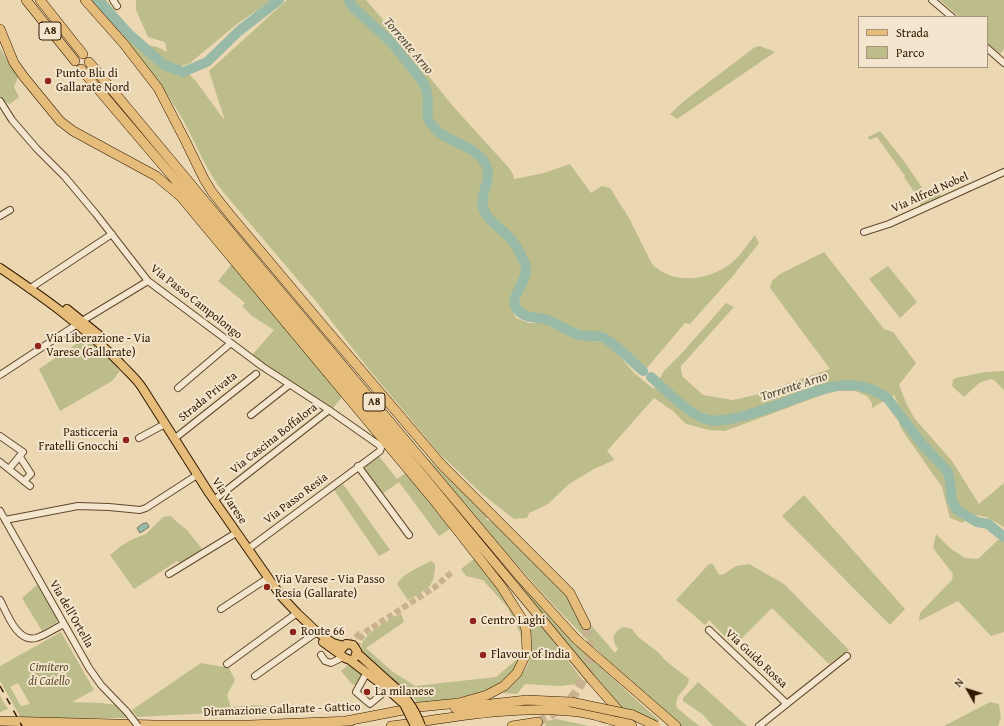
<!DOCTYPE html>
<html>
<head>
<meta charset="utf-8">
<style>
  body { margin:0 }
  #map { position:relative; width:1004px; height:726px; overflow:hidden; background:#ecd7b3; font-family:"Gentium Book Plus",serif }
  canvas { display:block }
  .legend { position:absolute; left:858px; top:16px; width:130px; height:52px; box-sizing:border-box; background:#f3e5ce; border:1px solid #a6947c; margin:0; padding:5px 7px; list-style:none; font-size:12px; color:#321a00 }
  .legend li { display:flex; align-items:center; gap:8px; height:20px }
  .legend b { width:20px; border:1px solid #a6947c }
  .north { position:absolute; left:948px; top:670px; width:40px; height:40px; -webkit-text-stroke:3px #f3e5ce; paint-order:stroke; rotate:309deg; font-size:11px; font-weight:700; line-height:16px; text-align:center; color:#321a00 }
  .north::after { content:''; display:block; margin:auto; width:14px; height:18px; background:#321a00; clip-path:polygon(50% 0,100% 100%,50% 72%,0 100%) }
</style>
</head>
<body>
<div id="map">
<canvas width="1004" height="726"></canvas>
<ul class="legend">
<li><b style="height:5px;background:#e6bc7a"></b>Strada</li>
<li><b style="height:11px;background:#bcbd8a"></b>Parco</li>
</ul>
<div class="north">N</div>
</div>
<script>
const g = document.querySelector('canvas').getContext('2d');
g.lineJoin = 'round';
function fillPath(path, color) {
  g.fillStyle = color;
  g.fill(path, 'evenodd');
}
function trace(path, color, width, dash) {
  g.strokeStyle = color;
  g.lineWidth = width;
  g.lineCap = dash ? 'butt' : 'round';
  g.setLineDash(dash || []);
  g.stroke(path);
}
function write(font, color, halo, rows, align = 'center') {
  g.font = font + ' "Gentium Book Plus",serif';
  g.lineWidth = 4;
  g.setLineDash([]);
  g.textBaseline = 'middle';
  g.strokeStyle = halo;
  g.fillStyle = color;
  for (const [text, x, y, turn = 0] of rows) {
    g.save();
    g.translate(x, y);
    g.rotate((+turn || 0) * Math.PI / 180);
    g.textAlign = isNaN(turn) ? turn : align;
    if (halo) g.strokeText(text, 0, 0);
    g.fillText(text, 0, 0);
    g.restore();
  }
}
const green = new Path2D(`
  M91 0H106L143 44 157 47 167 52 165 42 148 37 136 10V0H272L237 24 190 63 181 66 195 80 225 121 209 71 287 0H366L398 37 451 104 509 168 513 174 514 179 544 173 570 164 591 193 602 186 610 188 629 218 652 264C675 287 714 280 736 259 743 252 749 242 755 235L759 243 732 277 690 324 685 323 645 370 629 356 621 347 608 335 574 331 557 322 553 317 535 315 521 310C515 289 529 288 528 274 528 260 518 249 512 237L508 238C511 243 512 248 515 253 517 257 521 262 523 267 528 286 504 296 516 318L529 323H543L577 339 608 343 635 374 654 389 664 371 681 354 726 303 734 307 681 366V371L683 377 703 395 733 400 768 392 789 383 830 369 770 288 772 281 780 274 824 252 884 329 893 332 916 363 899 385 907 405 915 419 952 461 979 504 1004 483V527L986 517 971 514 963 523 950 518 942 487 902 430 899 423 900 408 894 395 872 408V403L867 396 855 391H833L725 431 709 430 686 424 673 411 654 398 607 451 614 459 612 461 594 469 569 484 548 504 529 513 527 518 514 519 482 494 439 453 367 367 315 300 224 193C206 171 196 143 182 118 165 89 144 62 123 37 112 24 103 11 91 0Z
  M940 0H1004V49L1000 54 987 43V17H959Z
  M760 46 775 52 677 119 670 114 684 101 755 47Z
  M0 48 18 77 14 87 19 97 10 104 5 102 0 95Z
  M880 131 904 161 927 195 938 189 941 196 920 206 919 199 904 177 905 176 877 137 869 140 868 137Z
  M232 264 342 397 333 408 282 377 252 355 274 330 252 316 242 306 245 303 218 281Z
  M888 266 917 302 900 318 869 279Z
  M85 338 111 360 120 371 112 381 60 411 39 369Z
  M1004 371V390L995 381 991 379 979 383 964 397 952 386 953 380 956 378 985 372Z
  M379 456 397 479 406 473 450 529 439 536 399 482 382 494 364 469 365 466Z
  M425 456 488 517 486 519 496 524 516 546 566 594 584 625H591L615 653 618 649C611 639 612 633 623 627L632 629 638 637 658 652 666 661 689 679C687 692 673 694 677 708L699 726H681C585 646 504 553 425 456Z
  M343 484 390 550 379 556 334 490Z
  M804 495 905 609 890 625 782 516Z
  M171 516 178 523 187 530 202 549 181 563 177 561 134 589 110 555 121 546 133 539 146 534 163 517Z
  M936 534 950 548 965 558 978 559 998 540 1004 541V632L991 636 958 601 919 621 920 613 952 580 953 574 933 548Z
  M474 559 512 607 521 623 522 637 508 608 483 580 466 576 461 569Z
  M431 561 435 564C435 588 427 589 408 600L397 584C403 573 420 567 431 561Z
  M709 564H713L719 575 724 574 736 566 749 564 784 584 849 650 829 664 772 608 734 646 709 620 705 625 676 600Z
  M520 583C564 631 610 678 659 720L657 723 618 706 518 585Z
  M38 584 58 618 56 623 42 631 22 598Z
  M401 613 404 622 366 648 393 672 415 686 496 677 521 656C515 695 449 699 418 704L410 692 365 659C363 655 360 650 362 644 366 632 390 620 401 613Z
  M534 619 545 631 585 683 560 686 525 684 517 694 503 693C529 670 537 658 529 622Z
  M61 632 94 690 72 702 101 703 116 705 127 718H21L0 681V666ZM18 683 30 704 21 706 10 687Z
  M201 663 229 668 235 680 227 695 231 707 256 705 278 707V711L266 715 212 713 137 717 132 710Z
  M348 665 362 673 357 686 352 684 341 671Z
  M698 682 747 726H713L702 714 683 701V698Z
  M0 696 8 709 0 712Z
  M990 702 999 704 1001 718 998 726H944Z
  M556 719 589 726H545L547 721Z`);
const water = new Path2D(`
  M147 523 149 527 140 533 137 528 142 524Z`);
const river = new Path2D(`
  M98 0 129 34 164 65 183 72 207 62 239 31 279 0
  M348 0 354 8 391 42 423 82C431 98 426 104 428 120 432 124 435 130 440 133 452 142 475 148 483 160 496 177 479 191 483 207 486 220 500 227 508 236 516 243 521 255 525 264 531 281 507 296 517 309 525 320 537 316 547 320 559 323 568 333 580 335 588 337 597 335 604 338 617 345 631 361 643 371
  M651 377C665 389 691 417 709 420 719 422 729 419 739 417 760 412 781 404 802 396 816 391 831 386 846 385 861 385 878 390 888 399L922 444 948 472 950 482 952 501 957 510 977 522 988 524 1004 537`);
const minorTunnel = new Path2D(`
  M349 644 359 634 363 633
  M356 648 361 637 367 631 435 587 453 571`);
const highwayTunnel = new Path2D(`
  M538 722C560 711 572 702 583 680 585 676 589 671 589 666 591 652 588 638 586 625`);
const minor = new Path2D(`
  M113 0 117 6
  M932 0 952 17
  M987 48 1004 63
  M0 101 12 120 37 149 65 177 96 214 148 281 263 367 329 410 379 445 381 448 380 451 248 549
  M0 216 10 210
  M864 232 889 224 1004 172
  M29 289 112 234
  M0 375 82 321 148 281
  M178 388 231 343
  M251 415 289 385
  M0 436 23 452 9 469
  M139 438 165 424
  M174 439 256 374
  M20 457 31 474 24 481
  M0 462 30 486
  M358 466 409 535
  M214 500 329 410
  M0 511 89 668 101 685 127 712
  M5 520 78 506 109 507 140 510 146 508 197 475
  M169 574 236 533
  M0 600C7 613 17 643 36 638 46 635 55 628 64 624
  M221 609 268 578
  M709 630 787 704
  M321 655 325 661 331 663 343 657
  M227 664 297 613
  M367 672 356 692 370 704 388 689
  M255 676 317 632
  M759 726 847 656`);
const major = new Path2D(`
  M0 268C43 297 85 327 121 364 129 373 137 379 143 389L209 493 281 596 297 613 317 632 333 643 344 646
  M67 309 99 335
  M323 642 345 658 350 660 385 687
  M341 650 346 644 353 645 357 651 355 657
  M357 653 389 682`);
const highway = new Path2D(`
  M26 0 75 61
  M40 0 83 54
  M85 0 124 44 158 88 185 140 204 179 212 192 231 216 325 328 441 464 570 593 586 625
  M0 29 14 63 24 77 60 121 73 131 156 176 181 197 432 498 501 586 522 619 526 629 527 652 517 673 504 686 487 695 459 703 419 707 346 721
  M89 62 253 259 521 578 576 639 676 726
  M81 69 290 315 591 679 632 726
  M455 708 527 700 571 702
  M0 721 155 725H250L351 721
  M391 726C450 718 509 706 568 711 590 712 611 720 631 726
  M512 726 538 722`);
const rail = new Path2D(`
  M0 686 22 726`);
const minorBridge = new Path2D(`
  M127 712 138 726`);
const majorBridge = new Path2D(`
  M389 682C405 695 414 707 421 726
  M385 687 404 704 415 726`);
const highwayBridge = new Path2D(`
  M571 702 633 715 656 726`);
const markers = [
  [48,81,4,"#8f2418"],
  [38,346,4,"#8f2418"],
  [126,440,4,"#8f2418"],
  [267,587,4,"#8f2418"],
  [473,621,4,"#8f2418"],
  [293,632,4,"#8f2418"],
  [483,655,4,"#8f2418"],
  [367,692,4,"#8f2418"]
];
const shields = [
  [50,31,22],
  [374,402,22]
];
const shieldNames = [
  ["A8",50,31],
  ["A8",374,402]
];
const poiNames = [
  ["Punto Blu di",56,74],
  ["Gallarate Nord",56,88],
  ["Via Liberazione - Via",46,339],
  ["Varese (Gallarate)",46,353],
  ["Pasticceria",118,433,"right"],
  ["Fratelli Gnocchi",118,447,"right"],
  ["Via Varese - Via Passo",275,580],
  ["Resia (Gallarate)",275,594],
  ["Centro Laghi",481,621],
  ["Route 66",301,632],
  ["Flavour of India",491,655],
  ["La milanese",375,692]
];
const streetNames = [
  ["Via Alfred Nobel",930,193,-24],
  ["Via Passo Campolongo",196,302,38],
  ["Strada Privata",208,397,-39],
  ["Via Cascina Boffalora",274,439,-38],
  ["Via Passo Resia",296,499,-37],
  ["Via Varese",229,501,56],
  ["Via dell'Ortella",71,614,60],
  ["Via Guido Rossa",756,659,43],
  ["Diramazione Gallarate - Gattico",282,710,-2]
];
const parkNames = [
  ["Cimitero",49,668],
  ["di Caiello",49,682]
];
const waterNames = [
  ["Torrente Arno",408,46,50],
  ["Torrente Arno",794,387,-18]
];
fillPath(green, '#bcbd8a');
fillPath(water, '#9abaa8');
trace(water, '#707a65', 1);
trace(river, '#9abaa8', 10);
trace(minorTunnel, '#c7b18f', 6, [6, 3]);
trace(highwayTunnel, '#c7b18f', 9, [9, 4.5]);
trace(minor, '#60492d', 8);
trace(major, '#321a00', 10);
trace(highway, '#321a00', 10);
trace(minor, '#f3e5ce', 6);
trace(major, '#e6bc7a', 8);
trace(highway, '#e6bc7a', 9);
trace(rail, '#321a00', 1.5, [7, 7]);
trace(minorBridge, '#60492d', 8, []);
trace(majorBridge, '#321a00', 10, []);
trace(highwayBridge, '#321a00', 10, []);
trace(minorBridge, '#f3e5ce', 6);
trace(majorBridge, '#e6bc7a', 8);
trace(highwayBridge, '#e6bc7a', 9);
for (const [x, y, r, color] of markers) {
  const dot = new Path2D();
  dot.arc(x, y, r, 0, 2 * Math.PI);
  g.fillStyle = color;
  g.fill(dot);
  trace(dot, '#f3e5ce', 1.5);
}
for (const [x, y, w] of shields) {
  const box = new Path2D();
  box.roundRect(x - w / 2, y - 9, w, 18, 3);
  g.fillStyle = '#f3e5ce';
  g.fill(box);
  trace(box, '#321a00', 1);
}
write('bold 11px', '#321a00', null, shieldNames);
write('12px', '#321a00', '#f3e5ce', poiNames, 'left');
write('12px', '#321a00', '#f3e5ce', streetNames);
write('italic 12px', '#5b4b29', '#f3e5ce', parkNames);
write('italic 13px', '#514a32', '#f3e5ce', waterNames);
</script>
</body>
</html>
